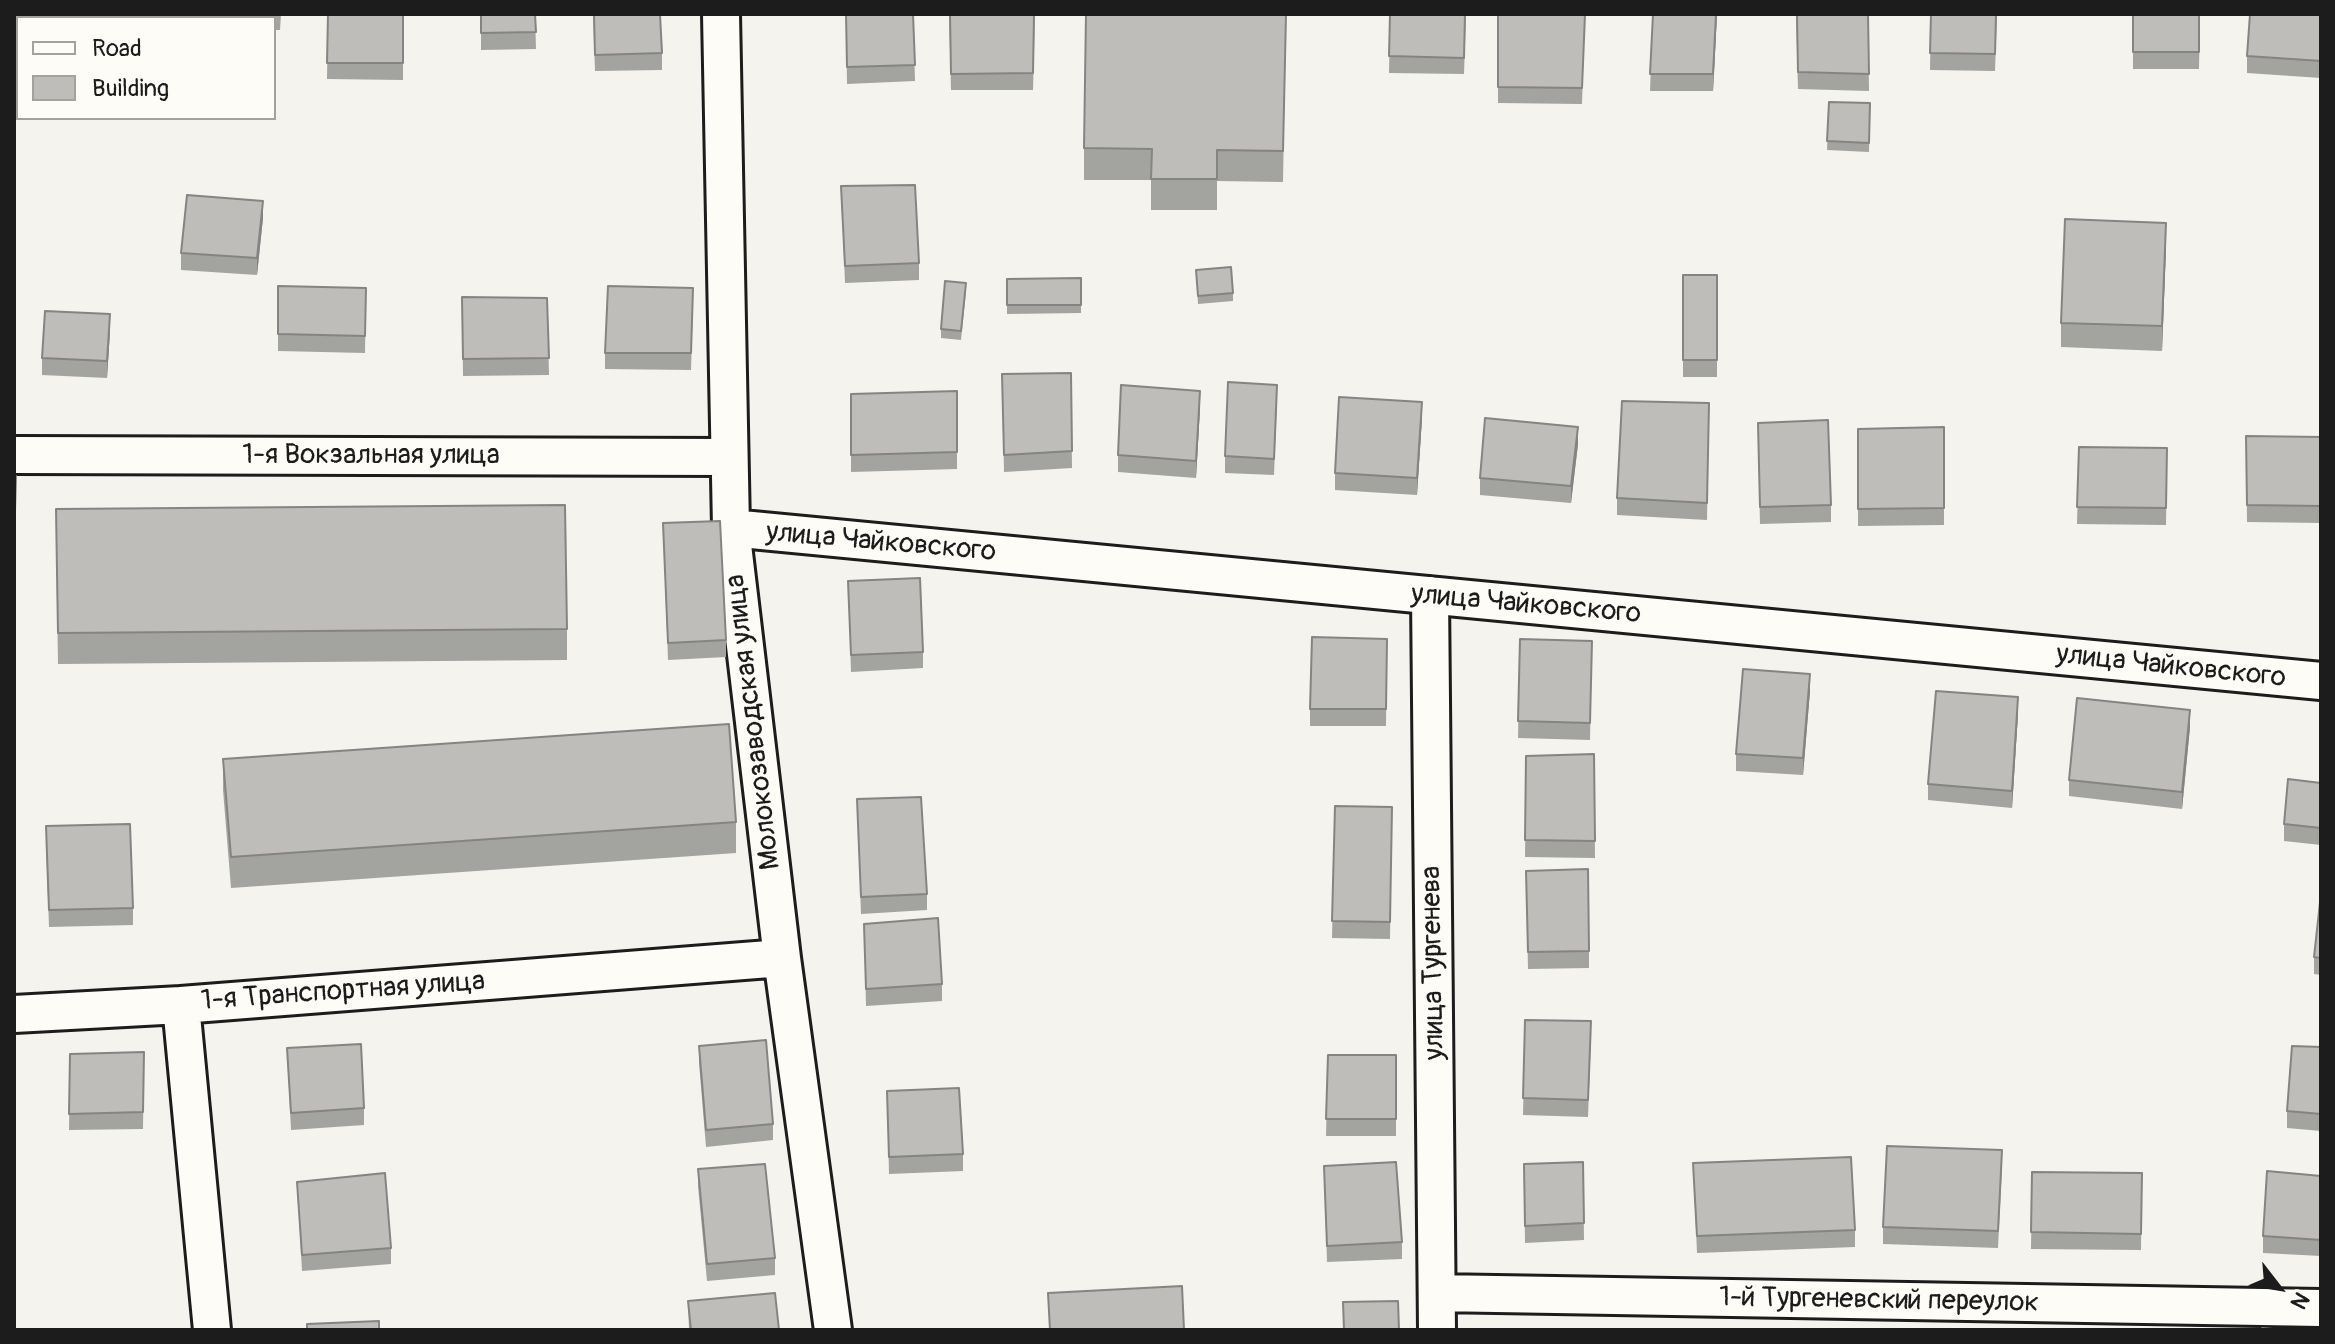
<!DOCTYPE html>
<html>
<head>
<meta charset="utf-8">
<style>
  body { margin:0 }
  #map { position:relative; width:2335px; height:1344px; overflow:hidden; background:#f4f3ee; font-family:Pangolin,sans-serif }
  canvas { display:block }
  .frame { position:absolute; inset:0; border:16px solid #1c1c1c; pointer-events:none }
  .legend { position:absolute; left:16px; top:16px; width:260px; height:104px; box-sizing:border-box; background:#fdfcf7; border:2px solid #a3a29f; margin:0; padding:10px 14px; list-style:none; font-size:24px; color:#1c1c1c }
  .legend li { display:flex; align-items:center; gap:16px; height:40px }
  .legend b { width:40px; border:2px solid #a3a29f }
  .north { position:absolute; left:2239px; top:1248px; width:80px; height:80px; -webkit-text-stroke:6px #fdfcf7; paint-order:stroke; rotate:121deg; font-size:22px; font-weight:700; line-height:32px; text-align:center; color:#1c1c1c }
  .north::after { content:''; display:block; margin:auto; width:28px; height:36px; background:#1c1c1c; clip-path:polygon(50% 0,100% 100%,50% 72%,0 100%) }
</style>
</head>
<body>
<div id="map">
<canvas width="2335" height="1344"></canvas>
<div class="frame"></div>
<ul class="legend">
<li><b style="height:10px;background:#fdfcf7"></b>Road</li>
<li><b style="height:22px;background:#bebdba"></b>Building</li>
</ul>
<div class="north">N</div>
</div>
<script>
const g = document.querySelector('canvas').getContext('2d');
g.lineJoin = 'round';
function trace(path, color, width, dash) {
  g.strokeStyle = color;
  g.lineWidth = width;
  g.lineCap = dash ? 'butt' : 'round';
  g.setLineDash(dash || []);
  g.stroke(path);
}
function fillPath(path, color) {
  g.fillStyle = color;
  g.fill(path, 'evenodd');
}
function write(font, color, halo, rows, align = 'center') {
  g.font = font + ' Pangolin,sans-serif';
  g.lineWidth = 6;
  g.setLineDash([]);
  g.textBaseline = 'middle';
  g.strokeStyle = halo;
  g.fillStyle = color;
  for (const [text, x, y, turn = 0] of rows) {
    g.save();
    g.translate(x, y);
    g.rotate((+turn || 0) * Math.PI / 180);
    g.textAlign = isNaN(turn) ? turn : align;
    if (halo) g.strokeText(text, 0, 0);
    g.fillText(text, 0, 0);
    g.restore();
  }
}
const street = new Path2D(`
  M721 14 731 528 782 958 833 1330
  M14 455 728 457
  M731 528 2321 681
  M1430 595 1437 1330
  M181 1005 212 1330
  M14 1014 181 1005 782 958
  M1437 1293 2321 1308`);
const wall = new Path2D(`
  M200 14H281L280 30H274V18H200Z
  M328 14H403V80L327 79Z
  M481 14H535L536 49 481 50Z
  M593 14 662 53V70L595 71Z
  M846 14H913L915 81 847 84Z
  M949 14H1035L1033 90H951Z
  M1286 14 1283 182 1217 181V210H1151V180H1084V148Z
  M1390 14H1466L1464 74 1389 73Z
  M1498 14H1585L1582 104 1498 103Z
  M1653 14H1717L1713 91H1650Z
  M1796 14H1868L1869 91 1798 89Z
  M1931 14H1997L1995 71 1930 70Z
  M2133 14H2200L2199 69H2133Z
  M2321 14V78L2247 73V56Z
  M1829 102 1870 103 1869 152 1827 150Z
  M841 186 919 263V280L845 283Z
  M263 218 257 275 181 270V253Z
  M2166 247 2162 351 2061 347V323Z
  M1196 270 1233 293V301L1198 304Z
  M1683 275H1717V377H1683Z
  M1081 278V313L1007 314V279Z
  M278 286 366 288 365 353 278 351Z
  M966 292 961 340 941 338V329Z
  M462 297 547 298 549 375 463 376Z
  M693 305 691 370 605 369V353Z
  M110 331 107 378 42 375V358Z
  M1071 373 1072 468 1004 472 1002 374Z
  M851 394 957 452V469L851 472Z
  M1277 402 1274 475 1225 473V456Z
  M1709 403 1707 520 1617 515V498Z
  M1200 408 1196 478 1118 472V455Z
  M1422 418 1417 495 1335 490V473Z
  M1944 427V525L1858 526V429Z
  M2246 436 2321 437V523L2247 522Z
  M1758 440 1831 505V522L1760 524Z
  M1578 444 1571 503 1480 495V478Z
  M2079 447 2167 448 2166 525 2077 524Z
  M663 523 726 640V657L668 660Z
  M56 540 567 629V660L58 664Z
  M848 581 923 652V668L851 672Z
  M1387 639 1386 726H1310V709Z
  M1520 639 1592 641 1590 740 1518 738Z
  M1810 691 1803 775 1736 771V754Z
  M2018 714 2012 808 1928 800V784Z
  M2190 727 2182 809 2069 796V780Z
  M1594 754 1595 858 1525 857 1526 756Z
  M223 759 736 822V853L231 888 223 790Z
  M2321 783V845L2284 841V824Z
  M857 799 927 894V910L861 914Z
  M1335 806 1392 807 1390 939 1332 938Z
  M46 843 133 908V925L49 927Z
  M1526 871 1589 951V968L1528 969Z
  M2321 893V975L2314 974V957Z
  M864 924 942 984V1001L866 1006Z
  M1525 1020 1591 1037 1588 1117 1523 1115Z
  M699 1046 773 1124V1140L706 1147 699 1063Z
  M2321 1047V1131L2287 1128V1111Z
  M287 1048 364 1108V1125L291 1130Z
  M144 1052 143 1129 69 1130 70 1054Z
  M1328 1055H1396V1136H1326Z
  M887 1091 963 1154V1171L889 1174Z
  M1583 1162 1584 1240 1525 1243 1524 1164Z
  M1693 1163 1855 1230V1247L1697 1253Z
  M1324 1166 1402 1242V1259L1327 1262Z
  M2002 1167 1998 1248 1883 1244V1227Z
  M698 1169 775 1258V1275L707 1281 698 1186Z
  M2032 1172 2142 1173 2141 1250 2031 1249Z
  M2321 1176V1256L2263 1253V1236Z
  M297 1182 391 1248V1264L302 1271Z
  M688 1301 779 1330H689Z`);
const shadedWall = new Path2D(`
  M1716 14H1717L1713 91V74Z
  M263 201V218L257 275V258Z
  M2166 223V247L2162 351V326Z
  M110 314V331L107 378V361Z
  M1200 391V408L1196 478V461Z
  M1422 402V418L1417 495V478Z
  M1578 427V444L1571 503V486Z
  M1810 674V691L1803 775V758Z
  M2018 697V714L2012 808V791Z
  M2190 710V727L2182 809V792Z`);
const building = new Path2D(`
  M80 14H139V18H80Z
  M328 14H403V63H327Z
  M481 14H535L536 32 481 33Z
  M594 14H660L662 53 595 55Z
  M846 14H913L915 65 847 67Z
  M950 14H1034L1033 73 951 74Z
  M1086 14H1286L1283 151 1217 150V179H1151L1152 149 1084 148Z
  M1390 14H1465L1464 58 1389 56Z
  M1498 14H1585L1582 88 1498 87Z
  M1653 14H1716L1713 74H1650Z
  M1797 14H1868L1869 74 1798 72Z
  M1931 14H1996L1995 54 1930 53Z
  M2133 14H2199V52H2133Z
  M2250 14H2321V61L2247 56Z
  M1829 102 1870 103 1869 143 1827 141Z
  M915 185 919 263 845 266 841 186Z
  M187 195 263 201 257 258 181 253Z
  M2065 219 2166 223 2162 326 2061 323Z
  M1231 267 1233 293 1198 296 1196 270Z
  M1683 275H1717V360H1683Z
  M1081 278V305H1007V279Z
  M945 281 966 283 961 331 941 329Z
  M278 286 366 288 365 336 278 334Z
  M608 286 693 288 691 353H605Z
  M462 297 547 298 549 358 463 359Z
  M45 311 110 314 107 361 42 358Z
  M1071 373 1072 451 1004 455 1002 374Z
  M1228 382 1277 385 1274 459 1225 456Z
  M1121 385 1200 391 1196 461 1118 455Z
  M957 391V452L851 455V394Z
  M1339 397 1422 402 1417 478 1335 473Z
  M1622 401 1709 403 1707 503 1617 498Z
  M1485 418 1578 427 1571 486 1480 478Z
  M1828 420 1831 505 1760 507 1758 423Z
  M1944 427V508L1858 509V429Z
  M2246 436 2321 437V506L2247 505Z
  M2079 447 2167 448 2166 508 2077 507Z
  M14 476H16L14 547Z
  M565 505 567 629 58 633 56 509Z
  M720 521 726 640 668 643 663 523Z
  M920 578 923 652 851 655 848 581Z
  M1312 637 1387 639 1386 709H1310Z
  M1520 639 1592 641 1590 723 1518 721Z
  M1743 669 1810 674 1803 758 1736 754Z
  M1936 691 2018 697 2012 791 1928 784Z
  M2077 698 2190 710 2182 792 2069 780Z
  M729 724 736 822 231 857 223 759Z
  M1594 754 1595 841 1525 840 1526 756Z
  M2288 779 2321 783V828L2284 824Z
  M921 797 927 894 861 897 857 799Z
  M1335 806 1392 807 1390 922 1332 921Z
  M130 824 133 908 49 910 46 826Z
  M1588 869 1589 951 1528 952 1526 871Z
  M2321 893V958L2314 957Z
  M938 918 942 984 866 989 864 924Z
  M1525 1020 1591 1021 1588 1100 1523 1098Z
  M766 1040 773 1124 706 1130 699 1046Z
  M361 1044 364 1108 291 1113 287 1048Z
  M2292 1046 2321 1047V1114L2287 1111Z
  M144 1052 143 1112 69 1114 70 1054Z
  M1328 1055H1396V1119H1326Z
  M959 1088 963 1154 889 1157 887 1091Z
  M1887 1146 2002 1150 1998 1231 1883 1227Z
  M1851 1157 1855 1230 1697 1236 1693 1163Z
  M1396 1162 1402 1242 1327 1246 1324 1166Z
  M1583 1162 1584 1223 1525 1226 1524 1164Z
  M765 1164 775 1258 707 1264 698 1169Z
  M2267 1171 2321 1176V1240L2263 1236Z
  M2032 1172 2142 1173 2141 1234 2031 1232Z
  M385 1173 391 1248 302 1255 297 1182Z
  M1182 1286 1184 1330H1050L1048 1293Z
  M775 1293 779 1330H691L688 1301Z
  M1398 1301 1399 1330H1344L1343 1302Z
  M379 1321V1330H307V1324Z
  M2262 1328 2284 1330H2262Z`);
const streetNames = [
  ["1-я Вокзальная улица",371,456],
  ["улица Чайковского",881,543,5],
  ["улица Чайковского",1526,605,5],
  ["улица Чайковского",2171,667,6],
  ["Молокозаводская улица",754,722,-97],
  ["улица Тургенева",1434,963,-91],
  ["1-я Транспортная улица",343,992,-4],
  ["1-й Тургеневский переулок",1879,1301,1]
];
trace(street, '#1c1c1c', 42);
trace(street, '#fdfcf7', 36);
fillPath(wall, '#a3a3a0');
fillPath(shadedWall, '#858482');
fillPath(building, '#bebdba');
trace(building, '#858482', 2);
write('28px', '#1c1c1c', '#fdfcf7', streetNames);
</script>
</body>
</html>
